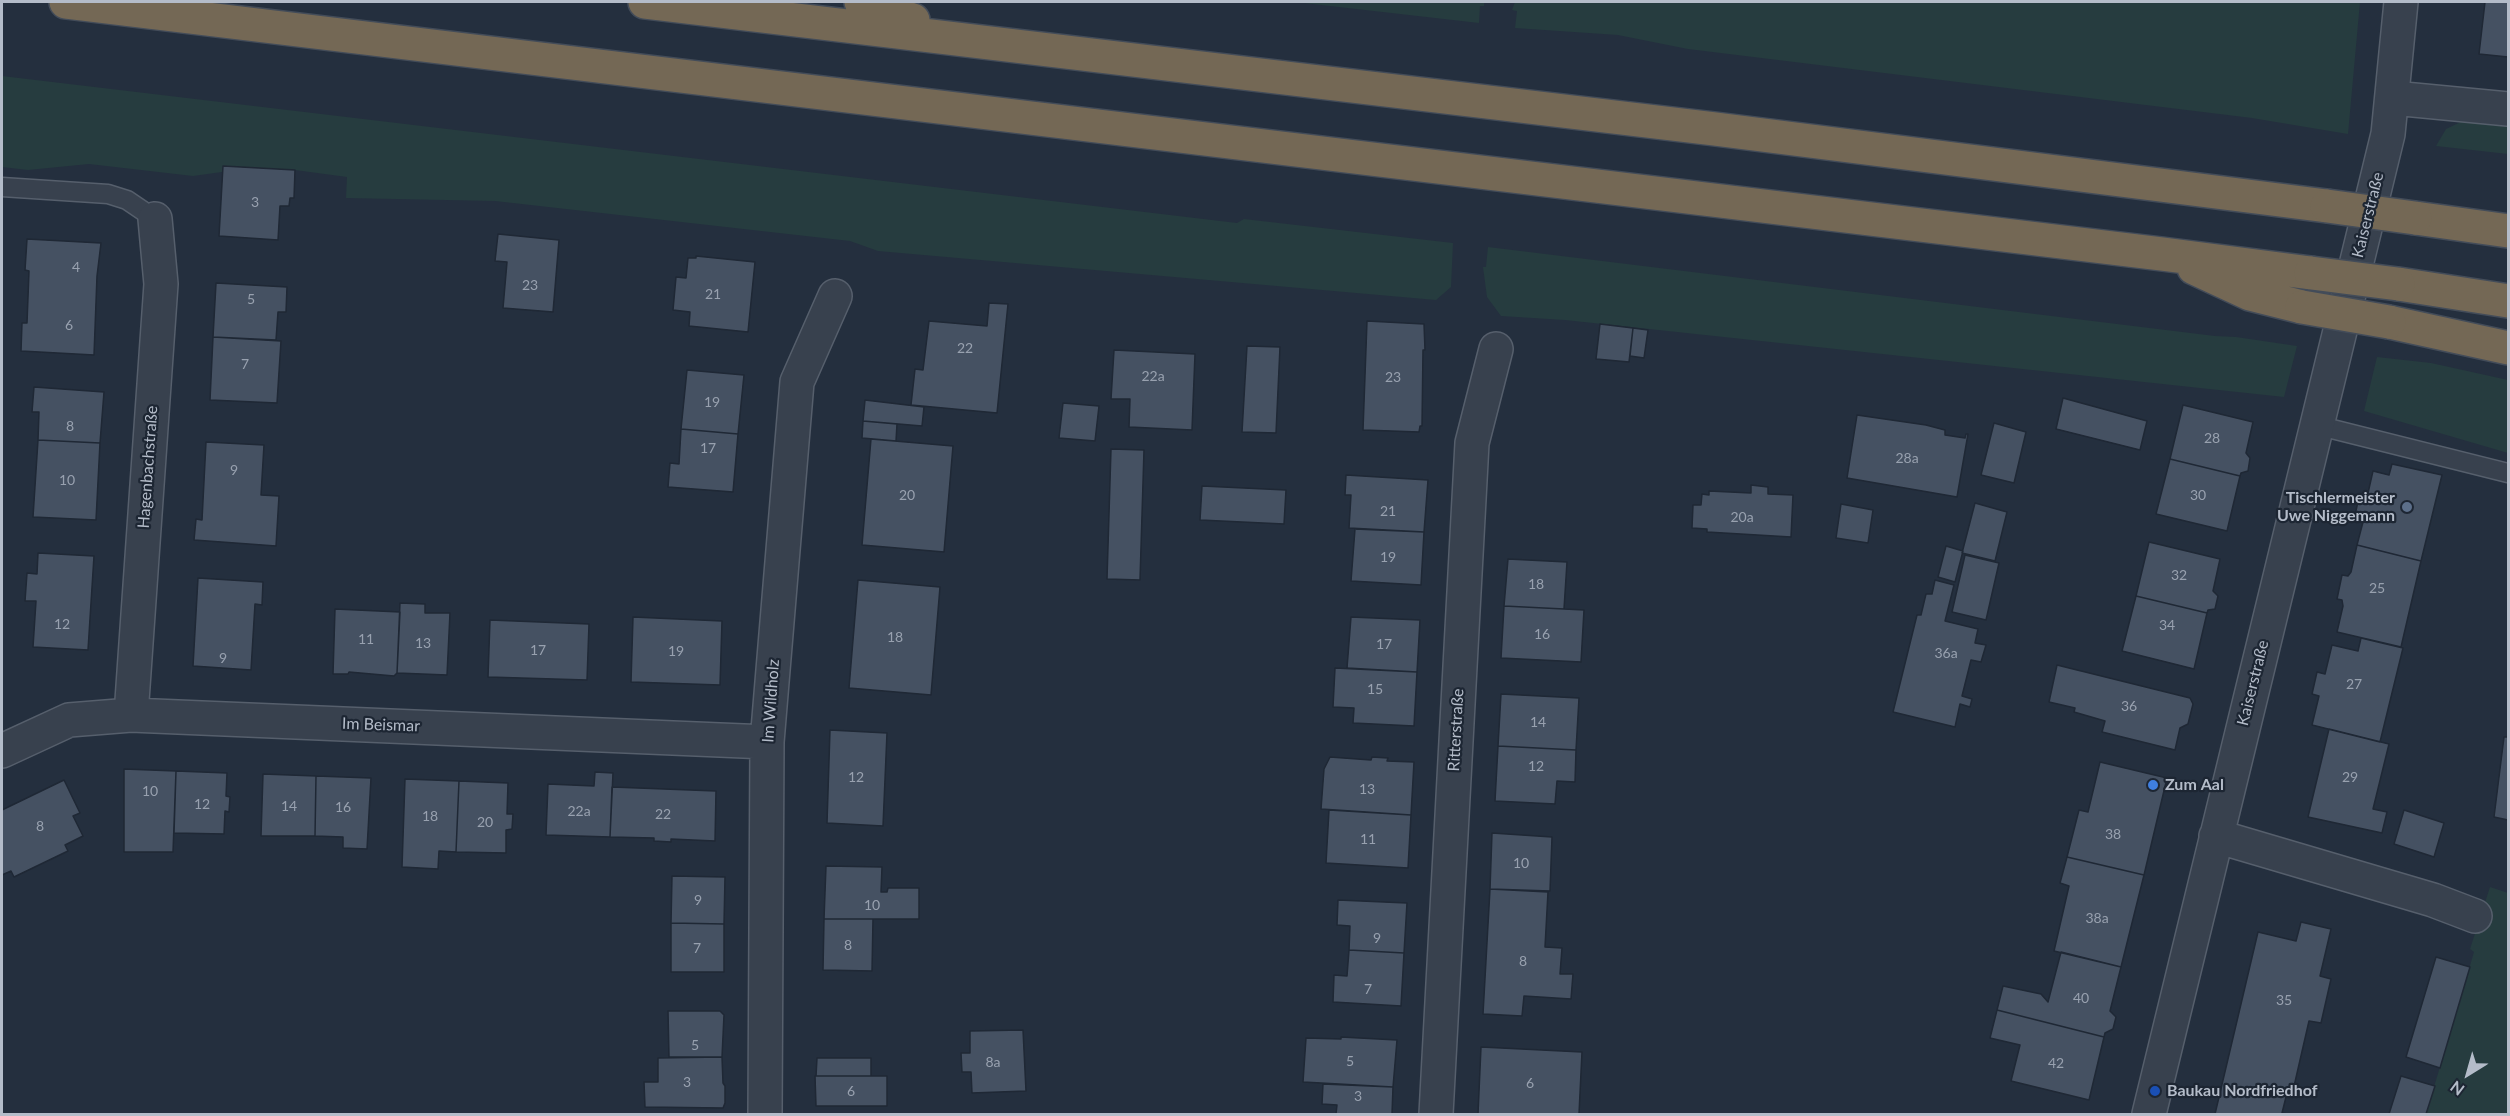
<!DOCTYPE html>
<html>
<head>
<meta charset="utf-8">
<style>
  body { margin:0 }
  #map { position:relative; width:2510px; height:1116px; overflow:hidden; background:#242f3e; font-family:Lato,sans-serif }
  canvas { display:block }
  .frame { position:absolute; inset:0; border:3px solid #b4bcc9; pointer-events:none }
  .north { position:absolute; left:2438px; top:1044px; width:60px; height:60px; -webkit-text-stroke:4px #1d2633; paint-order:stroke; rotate:217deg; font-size:16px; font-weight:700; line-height:24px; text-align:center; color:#b4bcc9 }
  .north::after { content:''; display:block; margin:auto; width:21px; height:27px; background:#b4bcc9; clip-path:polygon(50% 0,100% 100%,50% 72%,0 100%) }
</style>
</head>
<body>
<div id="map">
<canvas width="2510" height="1116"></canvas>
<div class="frame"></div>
<div class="north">N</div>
</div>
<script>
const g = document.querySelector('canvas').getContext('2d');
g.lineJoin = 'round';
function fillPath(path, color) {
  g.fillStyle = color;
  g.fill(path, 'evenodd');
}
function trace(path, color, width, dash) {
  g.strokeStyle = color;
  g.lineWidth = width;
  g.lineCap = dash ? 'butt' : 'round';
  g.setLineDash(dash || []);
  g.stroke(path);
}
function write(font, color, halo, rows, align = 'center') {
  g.font = font + ' Lato,sans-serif';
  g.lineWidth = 4.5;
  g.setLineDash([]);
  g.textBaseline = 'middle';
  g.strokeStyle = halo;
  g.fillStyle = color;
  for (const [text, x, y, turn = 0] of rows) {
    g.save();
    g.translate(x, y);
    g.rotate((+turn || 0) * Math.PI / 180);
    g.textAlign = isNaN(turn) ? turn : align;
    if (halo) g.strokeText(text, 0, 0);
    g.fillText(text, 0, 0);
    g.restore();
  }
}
const green = new Path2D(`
  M1295 2H1484V6H1480L1479 23Z
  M1515 2H2360L2348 134 2252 118 1688 49 1618 35 1515 28 1517 11 1512 10Z
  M2 76 1237 223 1244 219 1453 243 1451 287 1436 300 878 251 850 241 495 201 346 198 347 177 295 170 223 166 222 172 193 176 89 164 28 170 2 167Z
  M2465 120 2508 125V154L2436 146 2446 129Z
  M1488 247 2215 336 2236 337 2297 346 2284 397 1565 320 1501 316 1487 297 1483 267H1486Z
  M2377 357 2431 363 2508 380V453L2364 411Z
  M2490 887 2508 893V1114H2426L2474 952 2470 949Z`);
const building = new Path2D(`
  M2485 2H2508V57L2479 54Z
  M223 166 295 170 294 198H290L289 206H280L278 240 219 236Z
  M498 234 559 240 553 312 503 308 507 262 495 261Z
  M27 239 101 243 97 276 94 355 21 351 22 323H27L29 271 25 270Z
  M696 256 755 262 748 332 689 326 690 312 673 310 676 277 686 278 688 258H696Z
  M216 283 287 287 286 312H278L276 340 213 337Z
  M989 303 1008 304 997 413 911 405 915 369 923 370 929 321 987 326Z
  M1367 321 1424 324 1425 350H1423L1422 426H1420L1419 432 1363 430Z
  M1600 324 1633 328 1629 362 1596 359Z
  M1633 328 1648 330 1644 358 1630 356Z
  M213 337 281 341 277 403 210 400Z
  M1247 346 1280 347 1276 433 1242 432Z
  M1114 350 1195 354 1192 430 1129 427 1130 399H1111Z
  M687 370 744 375 738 434 681 429Z
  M34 387 104 392 100 443 38 440 39 412H32Z
  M2063 398 2147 421 2140 450 2056 429Z
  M865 400 924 407 922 426 863 421Z
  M1063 403 1099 406 1095 441 1059 438Z
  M2183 405 2253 422 2246 453 2250 458 2248 471 2241 473 2240 476 2170 459Z
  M1857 415 1926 425 1945 430V435L1965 438 1966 434H1968L1957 497 1847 478Z
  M863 421 897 424 896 441 862 438Z
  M1994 423 2026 432 2014 483 1981 475Z
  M681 429 738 434 733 492 668 487 670 463 679 464Z
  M871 439 953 446 944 552 862 545Z
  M38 440 100 443 96 520 33 517Z
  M206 442 264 445 261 495 279 496 276 546 194 540 196 519 202 520Z
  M1111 449 1144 450 1140 580 1107 579Z
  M2170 459 2240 476 2227 531 2156 514Z
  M2392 464 2442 475 2421 561 2357 545 2363 522 2359 521 2360 517 2355 515 2359 497 2365 499 2368 493 2373 471 2389 475Z
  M1346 475 1428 480 1424 532 1349 528 1351 495H1345Z
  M1751 485 1768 487V494L1793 495 1791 537 1707 532V529L1692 528 1693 505H1701L1702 494 1709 495V491L1751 493Z
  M1202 486 1286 490 1284 524 1200 520Z
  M1975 503 2007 512 1995 561 1962 553Z
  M1841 504 1873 510 1868 543 1836 538Z
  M1355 529 1424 532 1421 585 1351 581Z
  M2149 542 2220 559 2213 591 2218 596 2215 609 2208 610 2207 613 2136 596Z
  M2357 545 2421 561 2401 647 2337 632 2343 606 2342 600 2337 599 2342 575 2348 576 2351 572Z
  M1946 546 1963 551 1955 582 1938 577Z
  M38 553 94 556 88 650 33 647 36 601H25L27 573 37 574Z
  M1965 555 1999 563 1986 620 1952 612Z
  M1508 559 1567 562 1564 609 1504 606Z
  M198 578 263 582 262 605 255 604 251 670 193 666Z
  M858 580 940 587 931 695 849 688Z
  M1935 580 1954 585 1945 621 1978 629 1975 643 1986 645 1981 662 1971 660 1962 696 1972 699 1970 707 1960 704 1955 727 1893 712 1917 615H1921L1926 594H1932Z
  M2136 596 2207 613 2194 669 2122 651Z
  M400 603 425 604V613H450L447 675 397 673Z
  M1504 606 1584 610 1581 662 1501 658Z
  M335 609 400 612 397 673 394 676 349 672 348 674H333Z
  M633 617 722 621 720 685 631 682Z
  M1351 617 1420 620 1417 672 1347 668Z
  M490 620 589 624 587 680 488 677Z
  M2361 638 2403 648 2380 742 2312 725 2319 696 2312 694 2317 672 2325 674 2332 645 2358 651Z
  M2057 665 2190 698 2193 704 2188 724 2180 728 2175 750 2102 732 2105 721 2074 712 2075 708 2049 702Z
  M1335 668 1417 672 1414 726 1353 723 1354 708 1333 707Z
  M1501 694 1579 698 1576 750 1498 746Z
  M2329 729 2389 744 2373 809 2387 812 2382 833 2308 817Z
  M830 730 887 733 883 826 827 823Z
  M2504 737H2508V820L2494 817Z
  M1498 746 1576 750 1575 782 1557 781 1555 804 1495 801Z
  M1330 757 1371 760 1372 757 1388 758 1387 761 1414 762 1411 815 1321 809 1324 769Z
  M2100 762 2167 778 2144 875 2067 857 2079 810 2088 812Z
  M124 769 176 771 173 852H124Z
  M176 771 227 773 226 796 230 797 229 812 225 811 224 834 174 833Z
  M595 772 613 773 610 837 546 835 548 784 594 786Z
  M263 774 316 776 315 836H261Z
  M316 776 371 778 367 849 343 848V837L315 836Z
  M405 779 459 781 456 852 439 851 438 869 402 867Z
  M64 780 80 813 73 816 83 836 65 845 68 851 14 877 11 871 2 875V810Z
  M459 781 508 783 507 814H513L512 829 506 830V853L456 852Z
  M612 787 716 791 715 841 671 839V842L654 841V838L610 837Z
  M1329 810 1411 815 1408 868 1326 863Z
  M2404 810 2444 823 2434 857 2394 844Z
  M1492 833 1552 837 1550 891 1490 889Z
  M2067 857 2144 875 2121 967 2054 951 2069 886 2060 883Z
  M826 866 882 867 881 892H887L888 888H919V919H824Z
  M672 876 725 877 724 924 671 923Z
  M1490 889 1548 892 1545 947 1562 948 1560 974H1573L1571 999 1524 996 1522 1016 1483 1014Z
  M1338 900 1407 903 1404 953 1349 950 1350 926 1337 925Z
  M824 919H873L872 971 823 970Z
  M2301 922 2331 929 2320 976 2331 979 2321 1023 2309 1021 2292 1095 2287 1093 2282 1113 2287 1114H2215L2258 932 2296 941Z
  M671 923 724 924V972H671Z
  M1349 950 1404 953 1401 1006 1333 1002 1334 975 1347 976Z
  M2061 952 2121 967 2110 1011 2116 1017 2113 1029 2105 1033 2104 1037 1997 1010 2003 986 2041 994 2048 1002Z
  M2436 957 2470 967 2440 1068 2406 1057Z
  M1997 1010 2104 1037 2089 1100 2011 1081 2020 1045 1990 1038Z
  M668 1011H720L724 1015 722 1057H669Z
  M1023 1030 1026 1091 972 1093 971 1072H962L961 1053H970V1031Z
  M1341 1037 1397 1040 1393 1087 1303 1082 1306 1038 1341 1039Z
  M1481 1047 1582 1052 1579 1114H1478Z
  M722 1057 723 1083 725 1086V1103L723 1108 645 1107 644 1082H658V1058Z
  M817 1058H871V1076H816Z
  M815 1076H887V1106H816Z
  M2401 1076 2435 1086 2426 1114H2389Z
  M1323 1084 1393 1087 1392 1114H1336L1337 1105 1322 1104Z`);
const lane = new Path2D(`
  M2 187 108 194 127 200 155 219
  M2316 425 2508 473`);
const street = new Path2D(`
  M2393 98 2508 109
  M131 715 161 284 155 219
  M2 751 69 720 131 715 767 742
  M2216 836 2433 900 2475 916
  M765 1114 767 742 797 382 835 296
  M1436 1114 1472 443 1496 349
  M2149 1114 2388 134 2401 2`);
const highway = new Path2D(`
  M66 2 2162 254 2311 273
  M645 2 1715 129 2327 206
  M861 2 913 20
  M2415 218 2508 231
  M2194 268 2250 294 2302 307
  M2398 284 2508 301
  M2389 322 2508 348`);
const highwayBridge = new Path2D(`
  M2327 206 2415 218
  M2311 273 2398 284
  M2302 307 2389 322`);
const markers = [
  [2407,507,6,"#5c6f8a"],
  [2153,785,6,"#3f7fe0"],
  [2155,1091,6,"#1a4fb4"]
];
const numberNames = [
  ["3",255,202],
  ["4",76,267],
  ["23",530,285],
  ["21",713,294],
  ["5",251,299],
  ["6",69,325],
  ["22",965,348],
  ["7",245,364],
  ["22a",1153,376],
  ["23",1393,377],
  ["19",712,402],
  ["8",70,426],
  ["28",2212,438],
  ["17",708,448],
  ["28a",1907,458],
  ["9",234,470],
  ["10",67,480],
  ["20",907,495],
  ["30",2198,495],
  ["21",1388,511],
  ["20a",1742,517],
  ["19",1388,557],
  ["32",2179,575],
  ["18",1536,584],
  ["25",2377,588],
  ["12",62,624],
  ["34",2167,625],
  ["16",1542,634],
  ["18",895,637],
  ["11",366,639],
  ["13",423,643],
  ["17",1384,644],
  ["17",538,650],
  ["19",676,651],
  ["36a",1946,653],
  ["9",223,658],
  ["27",2354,684],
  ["15",1375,689],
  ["36",2129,706],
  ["14",1538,722],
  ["12",1536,766],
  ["12",856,777],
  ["29",2350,777],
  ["13",1367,789],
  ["10",150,791],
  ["12",202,804],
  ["14",289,806],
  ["16",343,807],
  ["22a",579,811],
  ["22",663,814],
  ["18",430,816],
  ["20",485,822],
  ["8",40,826],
  ["38",2113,834],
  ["11",1368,839],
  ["10",1521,863],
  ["9",698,900],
  ["10",872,905],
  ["38a",2097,918],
  ["9",1377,938],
  ["8",848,945],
  ["7",697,948],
  ["8",1523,961],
  ["7",1368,989],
  ["40",2081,998],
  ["35",2284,1000],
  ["5",695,1045],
  ["5",1350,1061],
  ["8a",993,1062],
  ["42",2056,1063],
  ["3",687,1082],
  ["6",1530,1083],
  ["6",851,1091],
  ["3",1358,1096]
];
const streetNames = [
  ["Kaiserstraße",2368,215,-76],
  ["Hagenbachstraße",148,467,-86],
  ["Kaiserstraße",2253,683,-76],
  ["Im Wildholz",771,701,-86],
  ["Im Beismar",381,725,2],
  ["Ritterstraße",1456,730,-87]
];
const poiNames = [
  ["Tischlermeister",2395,498,"right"],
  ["Uwe Niggemann",2395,516,"right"],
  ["Zum Aal",2165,785],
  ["Baukau Nordfriedhof",2167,1091]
];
fillPath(green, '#263c3f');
fillPath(building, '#455162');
trace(building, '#1f2835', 1.5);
trace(lane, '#565f6c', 21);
trace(street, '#565f6c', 36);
trace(highway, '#434c59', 36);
trace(lane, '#38414e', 18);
trace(street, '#38414e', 33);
trace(highway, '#746855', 33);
trace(highwayBridge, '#434c59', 36, []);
trace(highwayBridge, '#746855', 33);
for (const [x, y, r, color] of markers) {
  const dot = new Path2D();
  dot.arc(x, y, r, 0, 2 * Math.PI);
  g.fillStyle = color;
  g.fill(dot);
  trace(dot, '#1d2633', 2);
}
write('14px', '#98a1af', null, numberNames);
write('16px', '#b4bcc9', '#1d2633', streetNames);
write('bold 16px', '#b4bcc9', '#1d2633', poiNames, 'left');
</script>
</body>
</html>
